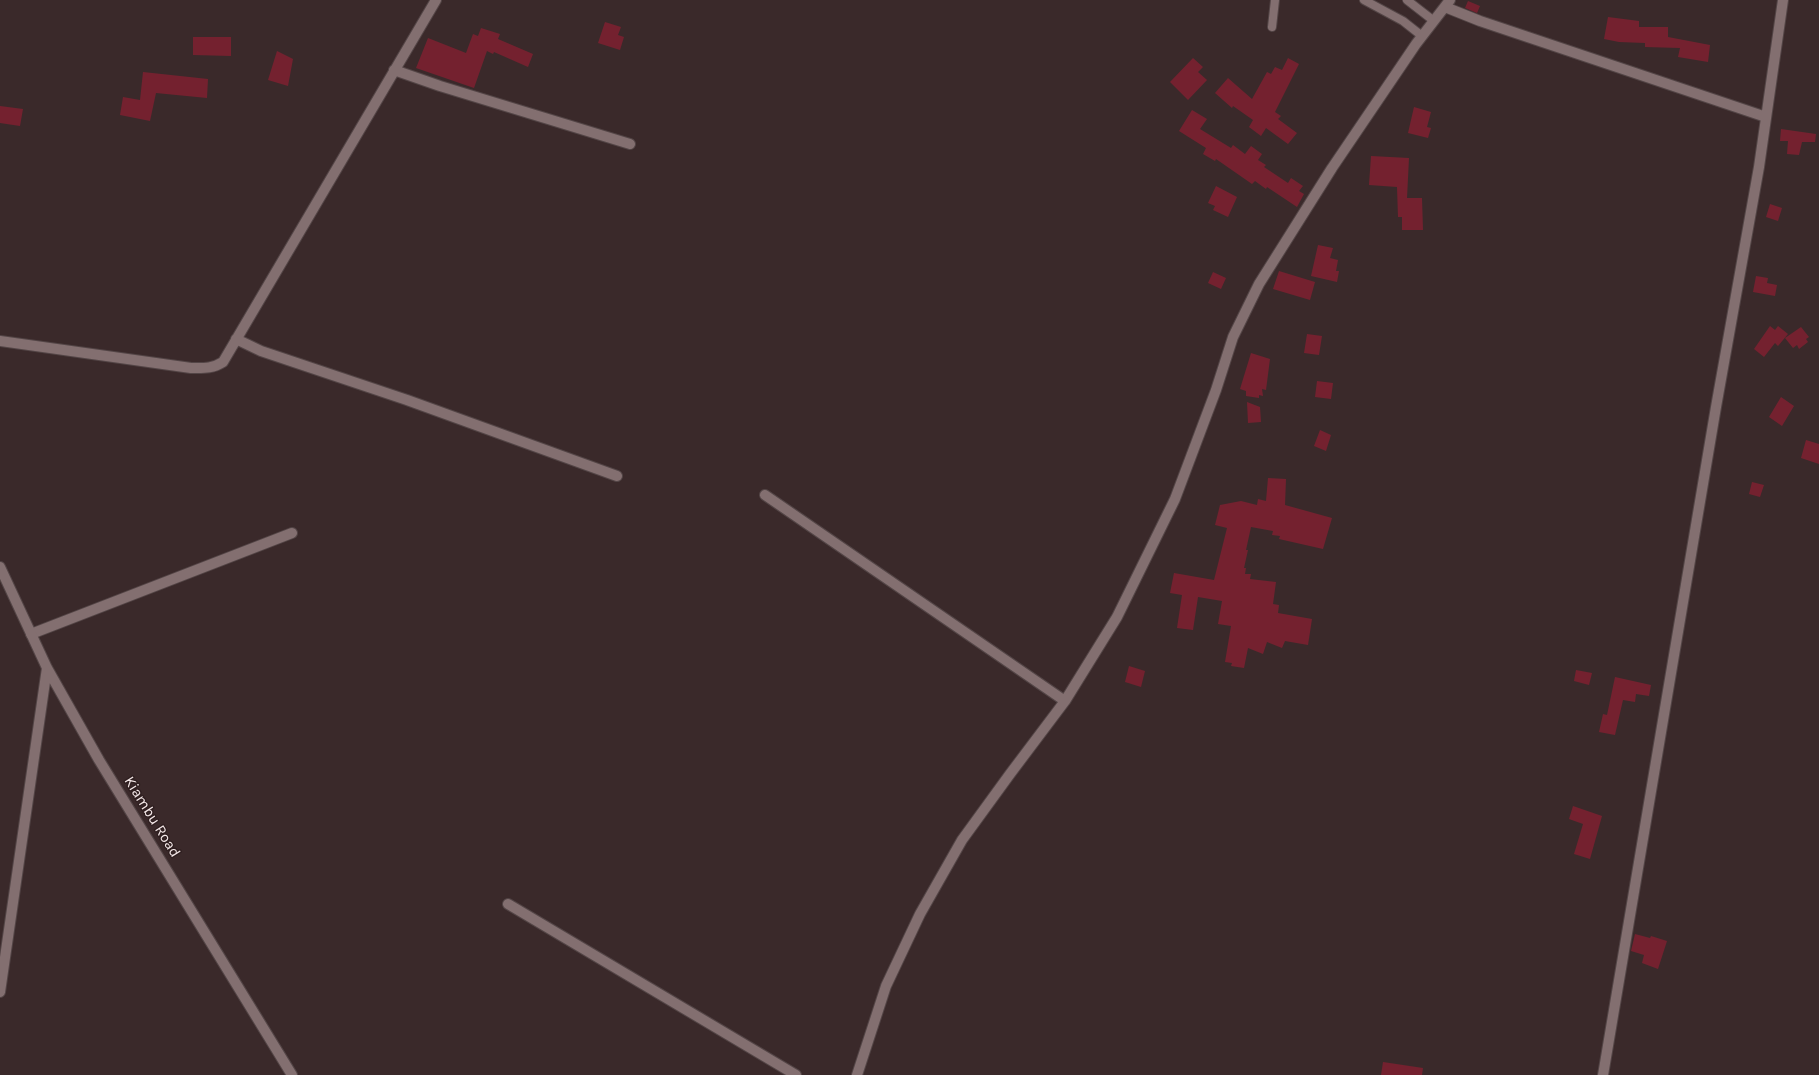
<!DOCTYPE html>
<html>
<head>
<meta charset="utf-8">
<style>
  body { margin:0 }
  canvas { display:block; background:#3a292a }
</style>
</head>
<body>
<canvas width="1819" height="1075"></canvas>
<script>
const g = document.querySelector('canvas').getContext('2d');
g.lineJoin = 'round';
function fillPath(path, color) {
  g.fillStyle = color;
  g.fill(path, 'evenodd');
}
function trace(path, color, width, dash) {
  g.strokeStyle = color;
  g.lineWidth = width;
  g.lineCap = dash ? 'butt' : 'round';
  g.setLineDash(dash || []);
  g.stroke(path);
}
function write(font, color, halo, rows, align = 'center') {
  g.font = font + ' Karla,sans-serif';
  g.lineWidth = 3;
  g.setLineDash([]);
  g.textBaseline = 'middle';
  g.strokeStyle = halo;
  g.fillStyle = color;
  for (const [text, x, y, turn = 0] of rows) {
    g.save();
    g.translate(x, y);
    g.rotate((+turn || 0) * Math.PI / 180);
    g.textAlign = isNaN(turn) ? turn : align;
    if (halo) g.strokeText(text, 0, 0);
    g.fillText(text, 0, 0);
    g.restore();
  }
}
const building = new Path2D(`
  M1468 1 1480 6 1477 13 1465 8Z
  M1608 17 1639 21V27H1668V37L1710 45 1708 62 1678 57 1680 48 1645 47V43L1619 42 1604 39Z
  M605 22 621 27 618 35 624 37 620 50 598 43Z
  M481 28 500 34 498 39 533 54 528 67 494 52 493 54 487 51 474 88 416 68 428 38 466 53 473 34 478 36Z
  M193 37H231V56L193 55Z
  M277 51 293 59 288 86 268 80Z
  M1193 58 1203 67 1198 72 1207 80 1188 100 1170 82Z
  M1288 58 1299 64 1275 112 1281 116 1278 119 1297 133 1288 144 1266 128 1261 136 1249 127 1253 120 1233 106 1232 108 1215 93 1228 78 1252 99 1267 72 1271 74 1275 67 1282 70Z
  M143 72 208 79 207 98 156 93 150 121 120 115 123 97 140 100Z
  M0 106 23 109 20 126 0 123Z
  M1414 107 1431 112 1427 127 1431 128 1428 138 1408 133Z
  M1192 110 1207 119 1200 129 1231 148 1233 145 1245 154 1251 146 1262 154 1258 160 1266 165 1264 167 1288 183 1291 178 1303 186 1299 191 1304 194 1297 207 1267 187 1266 189 1255 181 1252 184 1216 159 1215 161 1203 154 1206 148 1179 131Z
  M1781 129 1816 134 1815 142H1802L1799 155 1787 154 1788 141H1780Z
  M1371 156 1409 158 1407 198H1422L1423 230H1402V217H1398L1397 187 1369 185Z
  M1216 186 1237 197 1228 217 1213 210 1215 206 1208 203Z
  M1770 204 1782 208 1778 221 1766 217Z
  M1318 245 1333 248 1330 258 1338 260 1336 271H1339L1337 282 1311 276Z
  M1279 271 1315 282 1310 300 1273 289Z
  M1213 272 1226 278 1221 289 1208 283Z
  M1756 276 1768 278 1767 283 1777 285 1775 296 1753 292Z
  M1770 326 1775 330 1778 326 1788 334 1778 346 1775 343 1764 357 1754 349Z
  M1801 327 1809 337 1806 339 1808 342 1799 349 1797 345 1793 348 1785 338Z
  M1307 334 1322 336 1319 355 1304 353Z
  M1251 353 1270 359 1266 390 1262 389 1263 396 1259 395V398L1246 396V391L1240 389Z
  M1317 381 1333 383 1331 399 1315 397Z
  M1781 397 1794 406 1782 426 1769 417Z
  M1247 402 1260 407 1261 422 1248 423Z
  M1320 430 1331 435 1326 451 1314 446Z
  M1806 440 1819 444V464L1801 458Z
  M1268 478 1286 479 1285 505 1332 518 1323 549 1279 539 1280 536 1272 535 1273 531 1251 527 1246 550H1248L1244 568H1246L1245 574H1251L1250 579 1276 582 1273 604 1279 605 1278 613 1312 619 1308 645 1285 641 1282 648 1267 642 1263 654 1248 648 1244 668 1231 666 1232 663 1225 662 1231 626 1218 624 1222 601 1198 597 1193 630 1177 628 1182 595 1170 593 1174 573 1214 580 1227 528 1215 525 1220 505 1241 501 1257 505 1258 499 1266 501Z
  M1752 482 1764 485 1760 497 1749 494Z
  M1129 666 1145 671 1141 687 1125 682Z
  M1576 670 1592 673 1589 685 1574 681Z
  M1615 677 1651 685 1649 696 1636 694 1635 702 1623 700 1615 735 1599 732 1603 714 1607 715Z
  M1573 806 1602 816 1590 859 1574 854 1583 824 1569 819Z
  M1635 934 1650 938 1651 936 1667 941 1658 969 1642 963 1644 955 1631 951Z
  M1383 1062 1423 1068 1422 1075H1381Z`);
const service = new Path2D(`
  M1364 0 1403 21 1422 36
  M1407 0 1434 21
  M1272 27 1275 0`);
const minor = new Path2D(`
  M1445 7 1480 21 1766 117
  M394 70 440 86 630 144
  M236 339 261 351 407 400 617 476
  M0 341 191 368C203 368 212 369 223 362L436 0
  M765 495 1065 701
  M31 634 292 533
  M508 904 796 1075
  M857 1075 886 986 920 914 962 840 1010 774 1065 701 1117 617 1175 499 1216 390 1233 337 1259 284 1332 168 1416 44 1450 0
  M1603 1075 1716 407 1759 167 1783 0`);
const tertiary = new Path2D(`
  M0 567 47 668 99 760 292 1075
  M0 992 47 668`);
const streetNames = [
  ["Kiambu Road",152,817,58]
];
fillPath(building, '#74212f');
trace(service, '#534546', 10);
trace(minor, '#534546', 12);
trace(tertiary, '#534546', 12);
trace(service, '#836f70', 8);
trace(minor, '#836f70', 10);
trace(tertiary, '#836f70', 10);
write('15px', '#f5e9e9', '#2f1f20', streetNames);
</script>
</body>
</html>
